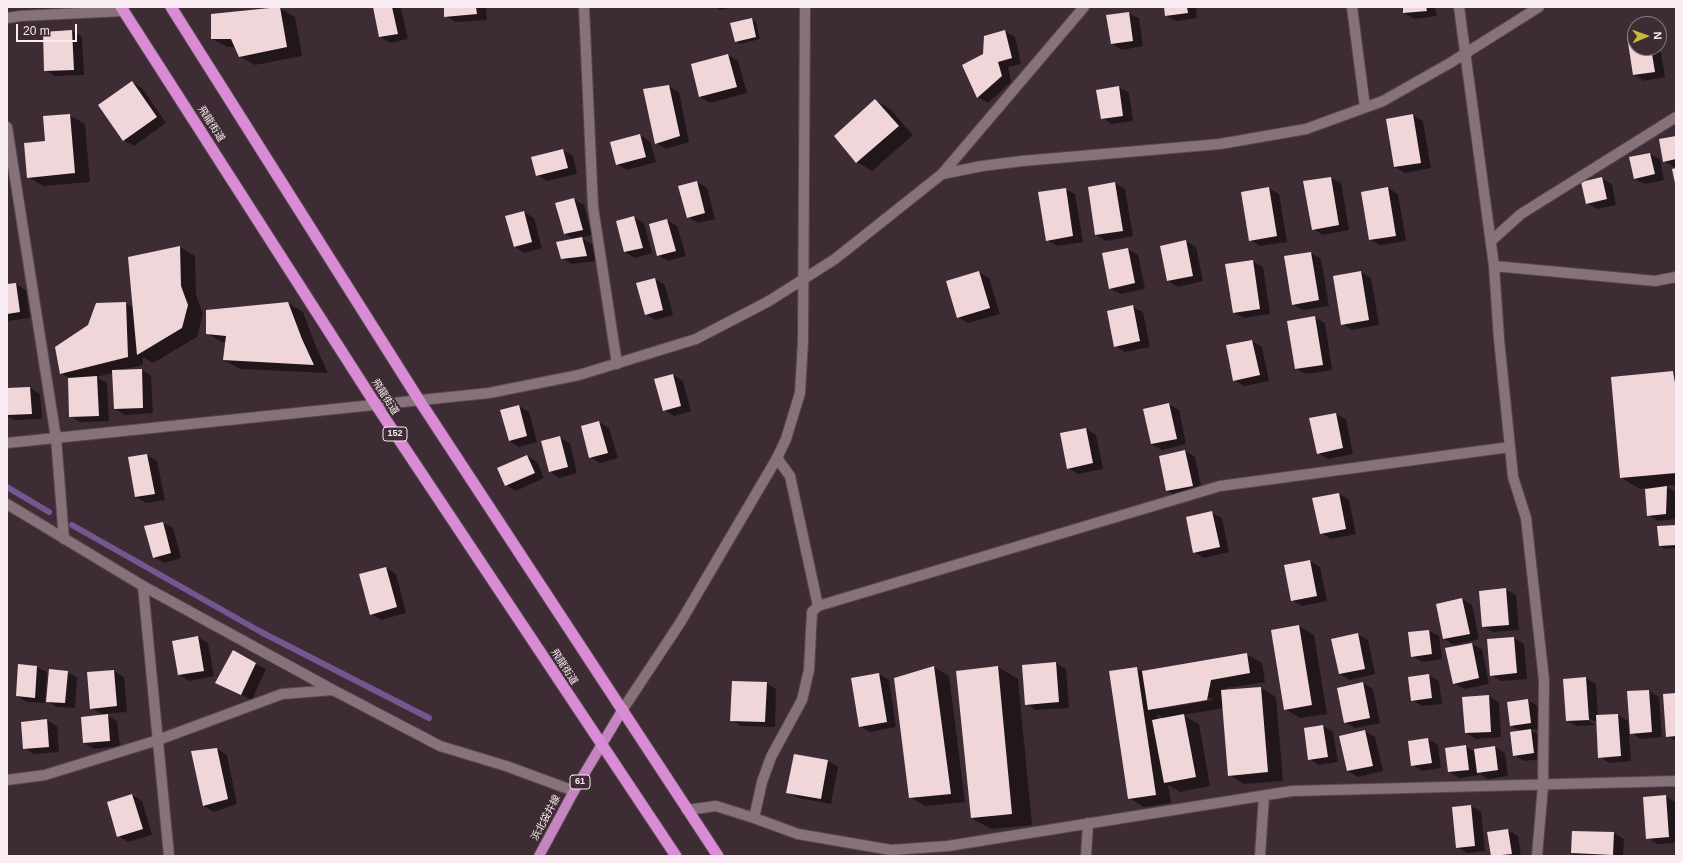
<!DOCTYPE html>
<html>
<head>
<meta charset="utf-8">
<style>
  body { margin:0 }
  #map { position:relative; width:1683px; height:863px; overflow:hidden; background:#3e2c34; font-family:Arial,sans-serif }
  canvas { display:block }
  .frame { position:absolute; inset:0; border:8px solid #f9ecf2; pointer-events:none }
  .north { position:absolute; left:1627px; top:16px; width:40px; height:40px; box-sizing:border-box; background:#3e2c34; border:1px solid #897980; border-radius:50%; rotate:88deg; font-size:11px; font-weight:700; line-height:16px; text-align:center; color:#f9ecf2 }
  .north::after { content:''; display:block; margin:auto; width:14px; height:18px; background:#caba3a; clip-path:polygon(50% 0,100% 100%,50% 72%,0 100%) }
  .scale { position:absolute; left:16px; top:24px; width:61px; height:18px; box-sizing:border-box; border:2px solid #f9ecf2; border-top:0; padding-left:5px; font-size:12px; line-height:14px; white-space:nowrap; color:#f9ecf2; -webkit-text-stroke:3px #3e2c34; paint-order:stroke }
</style>
</head>
<body>
<div id="map">
<canvas width="1683" height="863"></canvas>
<div class="frame"></div>
<div class="north">N</div>
<div class="scale">20 m</div>
</div>
<script>
const g = document.querySelector('canvas').getContext('2d');
g.lineJoin = 'round';
function fillPath(path, color) {
  g.fillStyle = color;
  g.fill(path, 'evenodd');
}
function trace(path, color, width, dash) {
  g.strokeStyle = color;
  g.lineWidth = width;
  g.lineCap = dash ? 'butt' : 'round';
  g.setLineDash(dash || []);
  g.stroke(path);
}
function write(font, color, halo, rows, align = 'center') {
  g.font = font + ' Arial,"Noto Sans JP",sans-serif';
  g.lineWidth = 4;
  g.setLineDash([]);
  g.textBaseline = 'middle';
  g.strokeStyle = halo;
  g.fillStyle = color;
  for (const [text, x, y, turn = 0] of rows) {
    g.save();
    g.translate(x, y);
    g.rotate((+turn || 0) * Math.PI / 180);
    g.textAlign = isNaN(turn) ? turn : align;
    if (halo) g.strokeText(text, 0, 0);
    g.fillText(text, 0, 0);
    g.restore();
  }
}
const shadow = new Path2D(`
  M374 7H398L401 9 408 39 390 43 380 37Z
  M445 7H486L487 20 456 22 445 16Z
  M715 7H735L720 10Z
  M1165 7H1196L1197 18 1176 21 1166 16Z
  M1404 7H1435L1437 16 1414 19 1404 13Z
  M280 8 295 17 302 56 255 65 239 56 235 47H227L212 39Z
  M1128 13 1139 18 1143 46 1122 50 1112 44Z
  M751 19 756 22 760 39 740 44 736 41Z
  M72 31 82 37 84 75 55 76 45 70Z
  M1005 31 1015 37 1021 64 1008 67 1011 82 988 103 978 97 984 55Z
  M1635 35V48H1659V41L1665 77 1644 81 1634 75Z
  M728 55 738 61 747 93 710 103 700 97Z
  M132 82 142 88 166 123 134 146 123 140Z
  M669 86 679 92 689 142 666 149 656 143Z
  M1118 87 1129 93 1133 121 1112 124 1102 118Z
  M875 100 890 109 913 135 872 171 857 162Z
  M69 115 85 124 90 182 43 186 28 177 46 142Z
  M1413 115 1423 121 1431 168 1405 173 1395 167Z
  M640 135 650 141 656 162 627 170 617 164Z
  M1676 137V166L1674 167 1664 161Z
  M563 150 573 156 577 174 547 181 537 175Z
  M1650 154 1660 159 1664 180 1645 184 1634 179Z
  M1331 178 1341 183 1349 230 1323 235 1313 229Z
  M1602 179 1612 184 1616 205 1597 209 1586 203Z
  M697 182 707 188 715 219 698 223 688 217Z
  M1115 183 1125 189 1133 236 1106 241 1096 235Z
  M1269 188 1279 194 1287 242 1260 246 1250 240Z
  M1388 188 1398 194 1406 241 1380 245 1370 240Z
  M1065 189 1075 194 1083 242 1057 246 1047 240Z
  M574 199 584 205 592 235 581 238 592 244 596 261 572 264 562 258 575 240 565 234Z
  M524 212 534 218 542 248 525 253 515 247Z
  M634 217 644 223 652 253 635 258 625 252Z
  M667 220 677 226 686 256 668 261 658 255Z
  M1186 241 1196 247 1203 281 1178 287 1168 281Z
  M180 247 195 256 196 295 203 314 197 337 153 363 143 357V365L125 369 141 370 151 375 153 413 125 415 115 409 113 373 96 377 107 383 109 421 80 422 70 416 69 378 61 373 125 303 134 308Z
  M1128 249 1138 255 1145 289 1120 294 1110 288Z
  M1311 253 1321 259 1329 306 1303 310 1292 304 1285 257Z
  M1252 261 1263 267 1270 314 1244 318 1234 313Z
  M979 272 989 278 1000 314 968 323 958 317Z
  M1361 272 1371 278 1379 325 1352 330 1342 324Z
  M655 279 665 285 673 315 656 320 645 314Z
  M16 284 26 290 30 318 7 321V285Z
  M288 303 303 312 317 349 328 373 240 369 224 360 226 342H222L207 333Z
  M1133 307 1143 312 1150 347 1125 352 1115 346Z
  M1314 317 1325 323 1332 370 1306 374 1296 369Z
  M1252 341 1262 347 1269 381 1244 386 1234 380 1227 346Z
  M1673 372 1676 374V485L1666 486 1676 492V519L1658 521 1648 515 1646 488 1640 489 1620 477 1612 378Z
  M673 375 683 381 691 411 674 416 664 410Z
  M30 388 40 394 42 419 14 420 7 416V389Z
  M1169 404 1179 410 1186 444 1162 450 1151 444Z
  M519 406 529 412 537 442 519 447 509 441Z
  M1336 414 1346 419 1353 454 1328 459 1318 453Z
  M599 422 609 428 618 458 600 463 590 457Z
  M1086 429 1096 435 1103 469 1078 474 1068 468Z
  M559 437 570 443 577 473 560 478 550 472 542 442Z
  M1185 451 1195 457 1202 491 1177 496 1167 491Z
  M147 455 157 461 165 500 146 503 135 497Z
  M527 456 537 462 544 478 516 491 506 485Z
  M1339 494 1349 500 1356 534 1331 539 1321 533Z
  M1212 513 1222 518 1229 552 1204 558 1194 552Z
  M163 523 173 528 181 558 164 563 154 557Z
  M1676 526V548L1665 549 1660 546Z
  M1310 561 1320 567 1327 601 1302 606 1292 600Z
  M386 568 396 574 406 613 381 620 371 614Z
  M1506 590 1516 595 1519 630 1493 632 1483 626Z
  M1462 599 1472 605 1479 639 1454 645 1444 639Z
  M1299 626 1314 635 1327 714 1300 718 1285 709Z
  M1429 631 1439 636 1442 659 1422 662 1412 656Z
  M1357 634 1368 640 1375 674 1350 680 1340 674Z
  M198 637 208 643 214 676 189 681 179 675 173 641Z
  M1514 638 1524 644 1527 679 1501 681 1491 675Z
  M1472 644 1482 649 1489 684 1464 689 1454 683Z
  M233 652 266 669 252 700 227 688Z
  M1246 654 1262 663 1265 682 1226 688 1225 691 1261 688 1276 697 1283 781 1244 784 1229 775 1224 708 1183 715 1199 724 1210 786 1180 792 1168 785 1171 803 1144 807 1129 798 1136 668 1143 672ZM1212 698V700L1161 709V707ZM1157 714 1165 719 1158 720Z
  M1056 663 1066 669 1069 708 1036 710 1026 704 1023 666Z
  M19 665 37 667 47 672 45 703 27 702 17 696Z
  M934 667 949 676 965 802 925 806 910 797 895 679Z
  M998 667 1018 679 1032 825 991 829 971 818Z
  M114 671 124 677 127 712 105 714 117 721 120 746 94 749 84 743 104 715 91 708Z
  M67 672 77 677 75 708 57 707 47 701Z
  M879 674 889 680 896 727 870 732 860 726Z
  M1429 675 1439 681 1442 704 1422 706 1412 700Z
  M1586 678 1596 684 1598 716 1618 715 1628 721 1631 761 1610 763 1599 757 1597 723 1585 716 1584 718 1596 725 1577 726 1567 721Z
  M766 683 776 689 775 727 741 726 731 720Z
  M1363 683 1373 689 1380 723 1355 728 1345 722Z
  M1649 691 1659 697 1662 737 1641 739 1631 733 1628 692Z
  M1676 694V741L1667 736Z
  M1488 696 1499 702 1501 737 1476 739 1466 733Z
  M1528 700 1538 706 1541 729 1531 730 1541 736 1544 759 1524 761 1514 755 1521 731 1511 726Z
  M47 720 57 726 59 752 34 754 24 748Z
  M1323 726 1333 732 1338 762 1319 765 1309 759Z
  M1365 731 1375 737 1383 771 1358 777 1347 771Z
  M1428 739 1438 745 1441 768 1422 771 1412 765 1409 742Z
  M1465 746 1475 752 1495 747 1505 753 1508 776 1488 779 1478 773 1479 775 1459 778 1449 772Z
  M217 749 227 755 237 804 214 812 204 806Z
  M795 755 828 761 838 767 831 804 798 798 788 792Z
  M132 795 142 801 152 835 128 842 118 836Z
  M1665 796 1675 802 1676 843 1657 844 1647 838Z
  M1471 806 1481 812 1485 851 1467 853 1457 847Z
  M1508 830 1518 836 1521 856H1492L1488 833Z
  M1573 832 1614 833 1624 839 1623 856H1578L1572 853Z`);
const stream = new Path2D(`
  M7 487 49 512
  M72 525 261 632 429 718`);
const building = new Path2D(`
  M280 7 287 47 239 57 231 39H211V14Z
  M373 7H392L398 34 379 37Z
  M444 7H476L477 14 444 17Z
  M1164 7H1187L1188 13 1165 16Z
  M1403 7H1426L1427 11 1403 13Z
  M1129 12 1133 41 1111 44 1106 15Z
  M752 18 756 37 735 42 730 23Z
  M72 30 74 70 44 71 43 32Z
  M1005 30 1012 58 998 62 1002 76 977 98 962 65 983 54 984 36Z
  M1635 34V48H1651L1655 72 1633 75 1627 36Z
  M728 54 737 87 699 97 691 64Z
  M132 81 157 117 123 141 98 105Z
  M669 85 680 136 655 144 643 89Z
  M1119 86 1123 116 1101 119 1096 90Z
  M875 99 899 126 856 163 834 136Z
  M70 114 75 173 27 178 24 143 45 141 43 116Z
  M1413 114 1421 163 1394 167 1386 119Z
  M640 134 646 157 616 165 610 142Z
  M1676 136V159L1663 162 1659 139Z
  M563 149 568 168 536 176 531 157Z
  M1650 153 1655 174 1634 179 1629 157Z
  M1676 168V183H1675L1672 169Z
  M1331 177 1339 225 1312 230 1303 181Z
  M1602 177 1607 199 1586 204 1581 182Z
  M697 181 705 213 687 218 678 186Z
  M1115 182 1123 231 1095 235 1088 187Z
  M1269 187 1277 236 1249 241 1241 192Z
  M1388 187 1396 236 1369 240 1361 192Z
  M1066 188 1073 236 1046 241 1038 192Z
  M574 198 583 230 564 234 555 203Z
  M524 211 532 242 514 247 505 216Z
  M634 216 643 248 624 252 616 221Z
  M667 219 676 251 657 256 649 224Z
  M582 237 587 256 561 259 556 242Z
  M1186 240 1193 276 1167 281 1160 246Z
  M180 246 181 286 188 305 182 328 137 355 128 257Z
  M1128 248 1135 283 1109 289 1102 253Z
  M1311 252 1319 300 1292 305 1284 256Z
  M1253 260 1260 309 1233 313 1225 264Z
  M979 271 990 308 957 318 946 281Z
  M1361 271 1369 320 1341 325 1333 276Z
  M655 278 663 310 645 315 636 283Z
  M16 283 20 312 7 314V284Z
  M126 302 128 357 60 374 55 347 88 325 96 303Z
  M288 302 302 339 314 365 223 360 226 336 206 334V310Z
  M1133 305 1140 341 1114 347 1107 311Z
  M1315 316 1323 365 1295 369 1287 321Z
  M1252 340 1260 375 1233 381 1226 345Z
  M142 369 143 408 114 409 112 370Z
  M1673 371 1676 389V473L1620 478 1611 377Z
  M673 374 681 406 663 411 654 379Z
  M97 376 99 416 69 417 68 378Z
  M30 387 32 414 7 415V388Z
  M1169 403 1177 439 1151 444 1143 409Z
  M519 405 527 436 509 441 500 410Z
  M1336 413 1343 448 1317 454 1309 418Z
  M599 421 608 453 589 458 581 426Z
  M1086 428 1093 463 1067 469 1060 433Z
  M560 436 568 467 549 472 541 441Z
  M1185 450 1193 486 1166 491 1159 456Z
  M147 454 155 494 135 497 128 457Z
  M527 455 535 473 505 486 497 468Z
  M1667 486 1666 514 1647 516 1645 489Z
  M1339 493 1346 529 1320 534 1312 498Z
  M1212 511 1220 547 1193 553 1186 517Z
  M163 522 171 553 153 558 144 526Z
  M1676 525V545L1659 546 1657 526Z
  M1310 560 1317 596 1291 601 1284 565Z
  M386 567 397 607 370 615 359 574Z
  M1506 588 1509 625 1482 627 1479 591Z
  M1462 598 1470 634 1443 639 1436 604Z
  M1299 625 1312 705 1284 710 1271 630Z
  M1429 630 1432 654 1411 657 1408 632Z
  M1358 633 1365 669 1339 674 1331 639Z
  M198 636 204 671 178 675 172 641Z
  M1514 637 1517 673 1490 676 1487 639Z
  M1472 643 1479 678 1453 684 1445 648Z
  M233 650 256 663 241 695 215 683Z
  M1247 653 1250 673 1211 680 1207 700 1148 710 1142 671Z
  M1056 662 1059 702 1025 705 1022 665Z
  M18 664 37 666 35 698 16 696Z
  M934 666 951 794 909 798 894 678Z
  M998 666 1012 814 971 818 956 671Z
  M1137 667 1156 795 1128 799 1109 671Z
  M49 669 68 671 65 703 46 702Z
  M114 670 117 706 90 709 87 672Z
  M879 673 887 722 859 727 851 678Z
  M1429 674 1432 698 1411 701 1408 677Z
  M1586 677 1589 720 1566 721 1563 679Z
  M732 681 767 682 765 722 730 721Z
  M1363 682 1370 718 1344 723 1337 688Z
  M1261 687 1268 772 1228 776 1221 690Z
  M1649 690 1652 732 1630 734 1627 691Z
  M1676 693V736L1666 737 1663 694Z
  M1489 695 1491 732 1465 733 1462 697Z
  M1528 699 1531 723 1510 726 1507 702Z
  M108 714 110 741 83 743 81 717Z
  M1184 714 1196 777 1164 783 1152 720Z
  M1618 714 1621 756 1598 758 1596 715Z
  M47 719 49 747 23 749 21 722Z
  M1323 725 1328 757 1308 760 1304 728Z
  M1531 729 1534 753 1513 756 1510 732Z
  M1365 730 1373 766 1347 771 1339 736Z
  M1428 738 1432 763 1411 766 1408 741Z
  M1466 745 1469 770 1448 772 1445 748Z
  M1495 746 1498 770 1477 773 1474 749Z
  M217 748 228 799 203 806 191 751Z
  M794 754 828 760 821 799 786 793Z
  M132 794 143 829 117 837 107 802Z
  M1666 795 1669 837 1646 839 1643 797Z
  M1471 805 1475 846 1456 848 1452 807Z
  M1508 829 1512 854 1491 856 1487 832Z
  M1572 831 1614 832 1613 855 1571 853Z`);
const minor = new Path2D(`
  M584 7 593 207 617 364
  M1352 7 1365 107
  M1459 7 1494 266 1499 339 1513 477 1526 518 1544 680 1543 786 1537 856
  M7 18 20 16 124 11
  M7 127 56 438 64 539
  M1491 241 1521 214 1676 117
  M1494 266 1655 281 1676 277
  M777 458 790 476 818 606 1220 486 1510 447
  M7 504 143 586 333 690 440 746 506 766 574 791
  M143 586 169 856
  M7 780 45 775 158 740 282 694 333 690
  M687 810 716 806 754 818 798 834 891 850 948 846 1292 791 1676 781
  M754 818 762 782 771 757 802 700 809 670 812 612 818 606
  M1086 856 1088 823
  M1260 856 1264 796`);
const tertiary = new Path2D(`
  M942 174 1084 7
  M7 443 489 393 579 375 696 339 769 301 835 259 942 174 982 166 1022 161 1220 144 1306 129 1383 101 1450 63 1539 7
  M623 709 680 623 777 458 786 439 800 393 803 341 805 7`);
const primary = new Path2D(`
  M539 856 574 791 623 709`);
const trunk = new Path2D(`
  M121 7 376 405 676 856
  M171 7 419 400 718 856`);
const shields = [
  [395,434,24],
  [580,782,20]
];
const shieldNames = [
  ["152",395,434],
  ["61",580,782]
];
const streetNames = [
  ["飛龍街道",211,124,57],
  ["飛龍街道",385,397,57],
  ["飛龍街道",564,667,57],
  ["浜北袋井線",546,818,-62]
];
fillPath(shadow, '#0007');
trace(stream, '#725790', 6);
fillPath(building, '#f0d6d8');
trace(minor, '#57484f', 12);
trace(tertiary, '#57484f', 12);
trace(primary, '#57484f', 12);
trace(trunk, '#57484f', 13);
trace(minor, '#87727c', 10);
trace(tertiary, '#87727c', 10);
trace(primary, '#c585c0', 10);
trace(trunk, '#da8bd6', 11);
for (const [x, y, w] of shields) {
  const box = new Path2D();
  box.roundRect(x - w / 2, y - 7, w, 14, 3);
  g.fillStyle = '#3e2c34';
  g.fill(box);
  trace(box, '#f9ecf2', 1);
}
write('bold 9px', '#f9ecf2', null, shieldNames);
write('10px', '#f9ecf2', '#3e2c34', streetNames);
</script>
</body>
</html>
